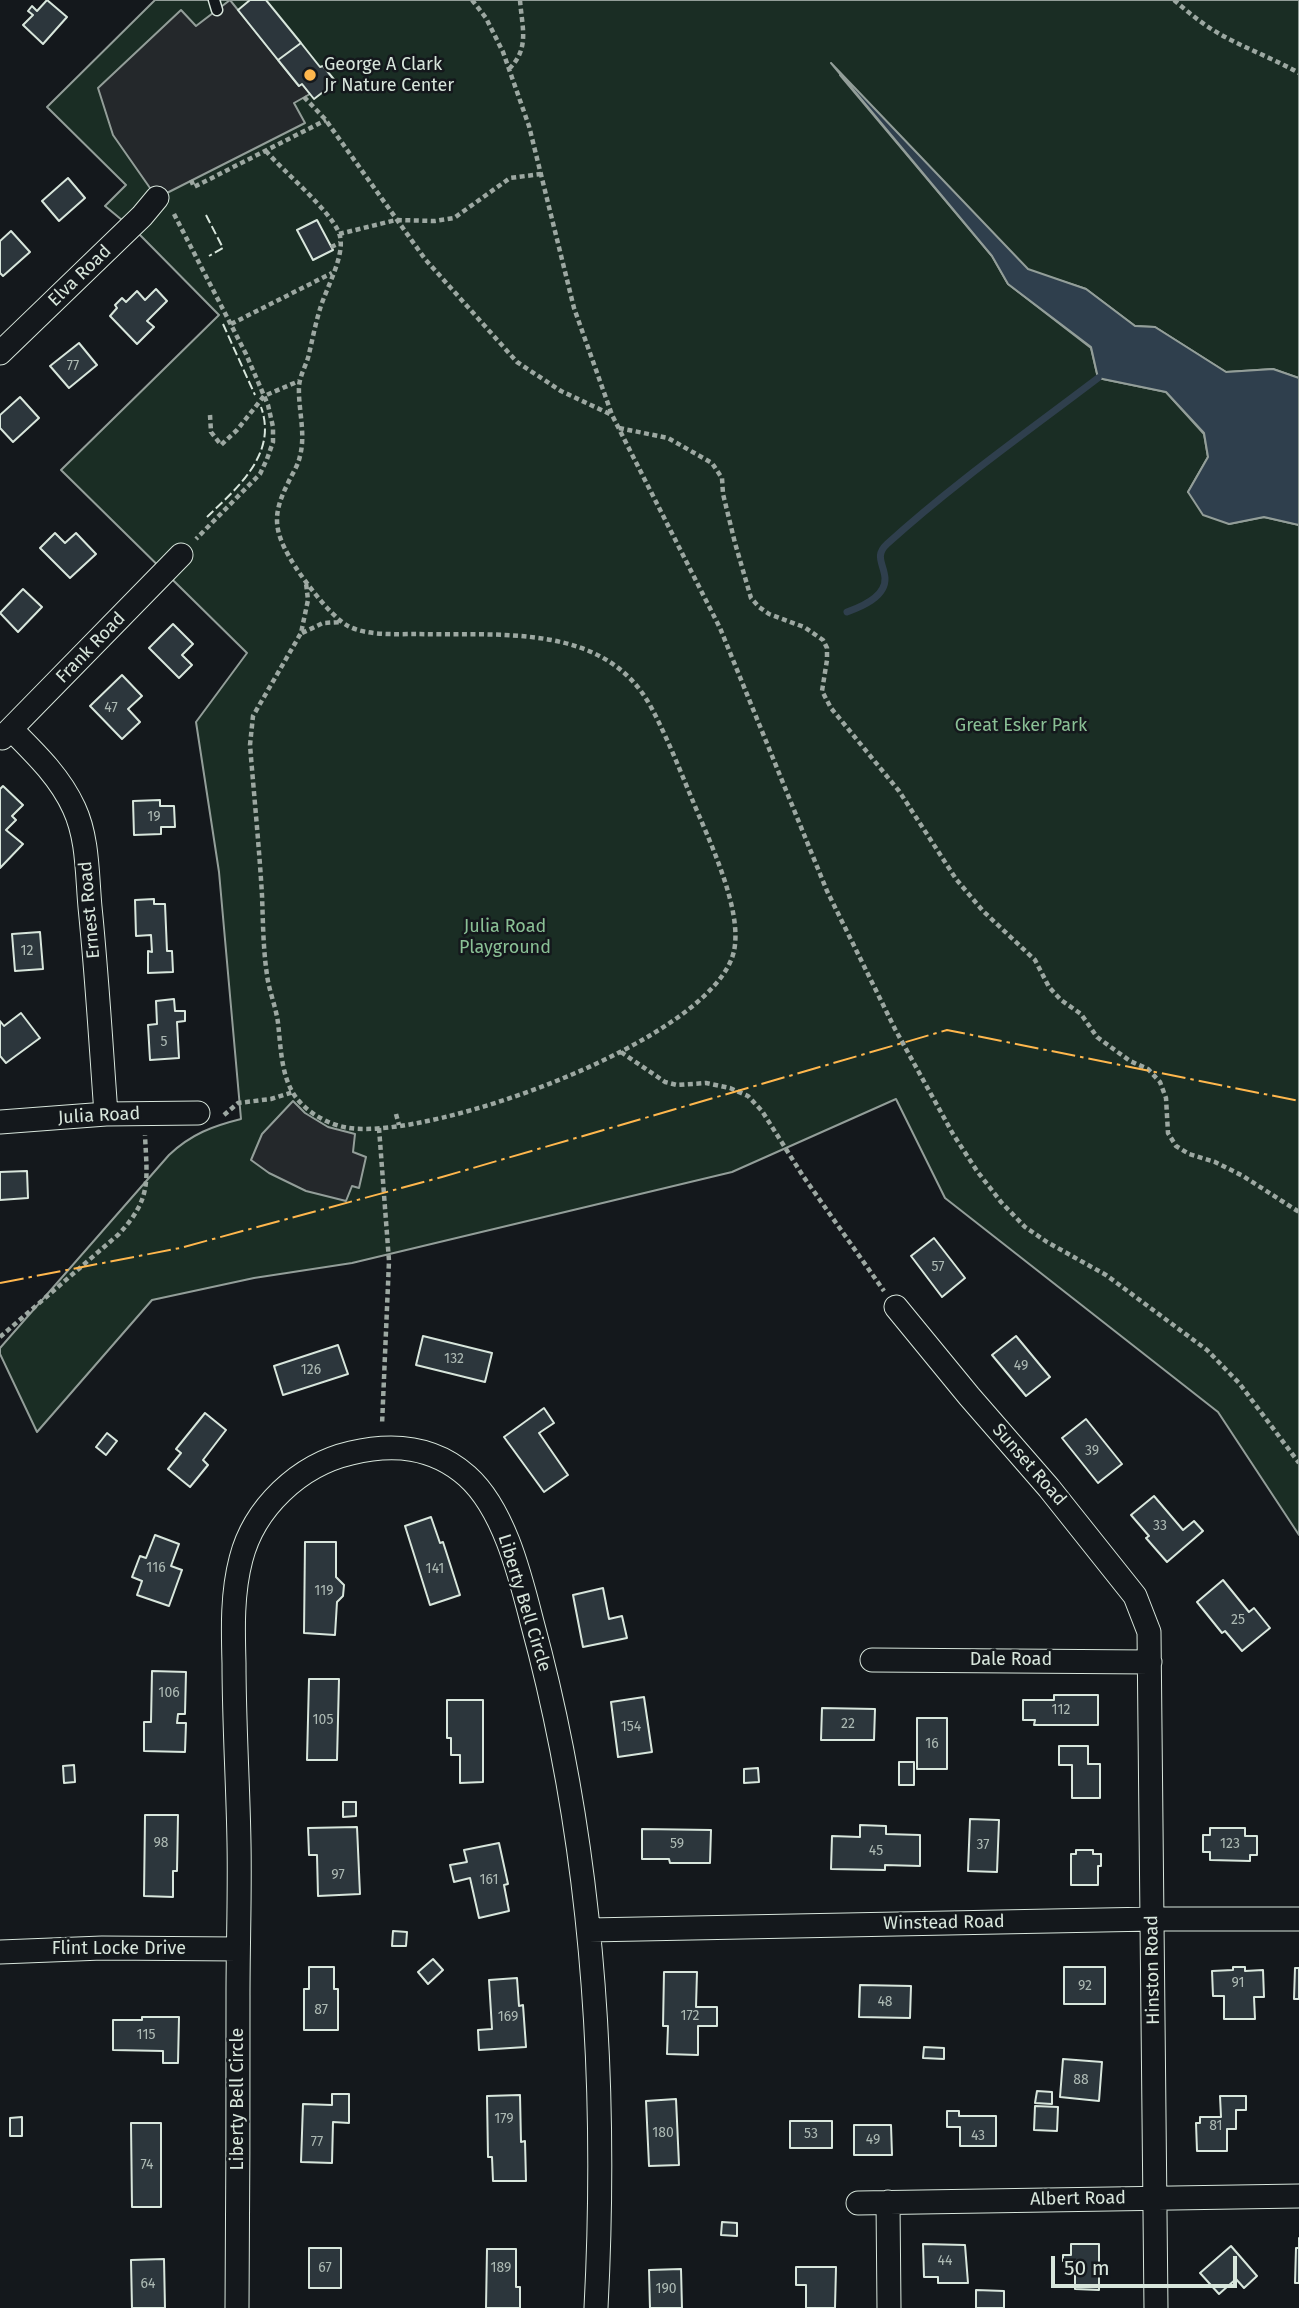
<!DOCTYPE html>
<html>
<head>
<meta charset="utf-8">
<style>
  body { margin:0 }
  #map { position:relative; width:1299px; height:2308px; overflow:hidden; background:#14181c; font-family:"Fira Sans",sans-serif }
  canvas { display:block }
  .scale { position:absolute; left:1051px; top:2256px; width:186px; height:32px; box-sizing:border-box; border:4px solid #d8e6dc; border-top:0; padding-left:9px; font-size:21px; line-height:24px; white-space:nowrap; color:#d8e6dc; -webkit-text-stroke:5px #14181c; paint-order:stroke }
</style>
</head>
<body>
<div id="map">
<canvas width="1299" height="2308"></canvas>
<div class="scale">50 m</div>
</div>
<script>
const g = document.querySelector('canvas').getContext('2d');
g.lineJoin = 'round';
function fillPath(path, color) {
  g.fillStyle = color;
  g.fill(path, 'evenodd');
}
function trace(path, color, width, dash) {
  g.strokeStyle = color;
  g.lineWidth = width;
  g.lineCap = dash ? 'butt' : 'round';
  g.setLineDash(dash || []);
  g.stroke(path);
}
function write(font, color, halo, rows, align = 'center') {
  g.font = font + ' "Fira Sans",sans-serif';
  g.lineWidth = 5;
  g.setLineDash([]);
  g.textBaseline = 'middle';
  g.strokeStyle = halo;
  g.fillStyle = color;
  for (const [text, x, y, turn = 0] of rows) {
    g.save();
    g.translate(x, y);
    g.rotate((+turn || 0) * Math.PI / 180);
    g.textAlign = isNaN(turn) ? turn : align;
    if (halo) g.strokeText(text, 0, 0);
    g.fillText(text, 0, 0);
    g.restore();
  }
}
const green = new Path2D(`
  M155 0H1299V378L1273 369 1226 372 1155 327 1135 326 1086 289 1028 270 840 75 992 256 1008 284 1091 348 1098 378 1166 392 1204 434 1208 457 1188 492 1229 524 1264 517 1299 525V1535L1218 1412 945 1198 896 1099 732 1172 352 1263 254 1278 152 1300 37 1432 0 1354V1348L169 1155C191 1134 213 1126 241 1119L219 872 196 722 247 653 61 470 219 315 140 235 105 206 126 185 47 107Z`);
const parking = new Path2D(`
  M230 0 299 86 302 84 310 94 294 103 305 123 157 198 113 135 98 88 181 10 196 26Z
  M293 1101 305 1113 328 1127 355 1134 353 1152 366 1157 359 1188 352 1186 346 1201 306 1191 269 1173 251 1160 262 1134Z`);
const water = new Path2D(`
  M831 63 1028 269 1086 289 1135 326 1155 327 1226 372 1273 369 1299 378V525L1264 517 1229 524 1203 515 1188 492 1208 457 1204 433 1166 392 1098 378 1091 347 1008 284 992 256Z`);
const stream = new Path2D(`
  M847 612C861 607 886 597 885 578 884 564 874 556 887 544 953 484 1027 432 1098 378`);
const building = new Path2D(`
  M47 0 67 17 43 44 23 25 33 15 28 11 32 6 37 11Z
  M250 0H266L301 43 278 60 238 10Z
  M301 43 320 67 323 66 336 82 314 99 302 84 299 86 278 60Z
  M68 178 85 198 59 221 42 201Z
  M317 220 333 250 313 260 297 230Z
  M11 231 30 252 3 276 0 273V241Z
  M156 289 167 301 147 321 154 327 137 344 110 316 117 308 115 305 122 298 126 302 137 291 145 300Z
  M79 343 97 365 69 388 50 366Z
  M20 397 39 418 13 442 0 428V415Z
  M55 533 65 543 76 533 96 554 70 578 40 548Z
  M23 589 42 607 18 632 0 613Z
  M173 624 193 644 182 655 192 665 179 678 149 648Z
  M122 675 142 696 128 709 140 722 122 739 90 706Z
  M3 786 23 805 12 816 16 820 6 830 23 844 0 868V789Z
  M160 800V806H174L175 827H161V834L134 835 133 801Z
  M154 899V904H165L167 951H172L173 972 148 973V951L152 952 151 935 136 936 135 900Z
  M40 932 43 969 15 971 12 934Z
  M174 999 175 1011H185V1021L177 1022 179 1058 150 1060 148 1025 157 1024 156 1001Z
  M21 1013 40 1038 6 1063 0 1056V1021L4 1026Z
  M27 1171 28 1198 0 1200V1172Z
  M934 1238 965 1278 942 1297 911 1256Z
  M423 1336 492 1353 485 1382 416 1365Z
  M1016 1336 1050 1377 1026 1396 992 1355Z
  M338 1345 348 1374 283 1395 274 1366Z
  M544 1408 554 1423 539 1433 568 1475 544 1492 504 1437Z
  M205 1413 226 1430 203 1460 208 1465 190 1487 168 1469 181 1453 176 1449Z
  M1086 1419 1122 1464 1098 1483 1062 1438Z
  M107 1433 117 1441 106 1455 96 1447Z
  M1154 1496 1183 1530 1194 1521 1203 1531 1167 1562 1146 1538 1149 1536 1131 1515Z
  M431 1517 440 1543 443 1542 460 1595 430 1605 405 1526Z
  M155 1535 179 1544 171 1566 182 1570 169 1606 137 1595 142 1581 132 1577 140 1556 146 1558Z
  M305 1542H336V1577L344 1585 343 1596 337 1602 335 1635 304 1633Z
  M1223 1580 1249 1612 1254 1608 1270 1628 1242 1651 1225 1631 1222 1633 1197 1602Z
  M603 1588 609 1619 622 1616 627 1638 583 1647 573 1595Z
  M152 1671 186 1672 185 1714H178L177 1723H186L185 1752 144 1751V1722H151Z
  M309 1679H339L337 1760H307Z
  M1054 1695H1098V1725H1034L1035 1720H1023V1700H1054Z
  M644 1697 652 1752 618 1757 611 1702Z
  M447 1700H483V1782L460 1783V1755H451V1738H447Z
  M822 1708 875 1709 874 1740H821Z
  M917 1718H947V1769H917Z
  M1059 1746H1088V1764H1100V1798H1072V1765H1059Z
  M899 1762H914V1785H899Z
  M74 1765 75 1782 64 1783 63 1766Z
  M758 1768 759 1782 744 1783V1769Z
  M343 1802H356V1816L343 1817Z
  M145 1815H178L177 1871H173V1897L144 1896Z
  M970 1819 999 1820 997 1872 968 1871Z
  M860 1825 886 1826V1834L920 1835V1866L885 1865V1870L831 1869 832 1836 860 1837Z
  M357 1827 360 1894 318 1896 317 1855H309L308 1828Z
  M1210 1828H1245V1836H1257V1855H1250V1861L1210 1860V1852H1203V1835H1210Z
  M642 1829 711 1830 710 1863H670L669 1859H642Z
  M499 1843 508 1884 504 1885 509 1911 479 1918 470 1878 454 1882 450 1865 467 1862 464 1850Z
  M1076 1850H1093V1854H1101V1866H1098V1885H1071V1854H1076Z
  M393 1931 407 1932 406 1946H392Z
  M433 1959 443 1970 428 1984 418 1972Z
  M309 1967H334V1989H338V2030H304V1989H309Z
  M1064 1967H1105V2004H1064Z
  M1233 1967H1245V1971L1263 1970 1264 1997H1254L1255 2019H1224V1996H1213L1212 1971 1233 1970Z
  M1295 1968H1299V1999H1294Z
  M664 1972H697L696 2007H717V2026H698V2055L667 2054 668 2026H663Z
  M517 1978 519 2006 523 2005 526 2047 479 2050 478 2030 492 2029 489 1980Z
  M860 1985 911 1986 910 2018 859 2017Z
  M142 2017H179L178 2063H163V2051L113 2050V2020H142Z
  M924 2047 944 2048V2059L923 2058Z
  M1063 2059 1102 2062 1099 2101 1060 2097Z
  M1037 2091 1052 2092V2104L1035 2103Z
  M332 2094H349V2123L333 2122 332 2163 301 2162 303 2104 332 2105Z
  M520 2095 521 2142 525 2141 526 2181H493L492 2157H488L487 2096Z
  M1220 2096H1246V2110H1236V2129H1227V2151H1197L1196 2123H1200V2117H1221Z
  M676 2099 679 2165 649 2166 646 2101Z
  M1035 2106 1058 2107 1057 2131 1034 2130Z
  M947 2111H959V2116H996V2146H960V2127H947Z
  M22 2117V2136H10V2118Z
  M790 2121H832V2148H790Z
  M131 2123H161V2207H132Z
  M854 2125H891L892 2155H854Z
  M722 2222 737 2223V2236L721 2235Z
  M1299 2238V2283H1295L1296 2248H1299Z
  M923 2244 965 2245 968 2283H938V2277H924Z
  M1071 2244H1099V2290L1075 2289V2261H1063V2255H1071Z
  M1231 2246 1257 2276 1244 2288 1236 2279 1219 2294 1200 2273Z
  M309 2248H341V2288H309Z
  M487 2249H516V2287H520V2308H486Z
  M164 2259 165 2308H132L131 2260Z
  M796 2267H836L835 2308H806V2285H796Z
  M681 2269 682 2308H650L649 2270Z
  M976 2290 1004 2291V2308H976Z`);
const path = new Path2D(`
  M472 0 486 18 503 52 529 126 574 308 612 415 720 628 827 891 895 1029 953 1134 977 1171 1001 1202 1025 1227 1047 1242 1106 1275 1207 1350 1239 1383 1299 1463
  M1174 0C1191 15 1209 29 1229 39 1252 51 1276 60 1299 73
  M509 69C530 48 522 28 520 0
  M304 97 325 119 425 259 517 362 561 391 612 415
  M266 151C284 172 330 210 339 233 347 253 326 288 320 309 315 325 312 342 308 358 305 367 300 376 299 386 298 409 306 433 300 456 298 466 292 474 288 483 273 513 273 529 290 558 300 576 331 617 348 626 367 636 396 634 417 634 500 636 605 622 651 707 667 737 679 768 692 799 708 838 743 909 734 951 714 1040 432 1140 349 1128 330 1125 311 1115 298 1100 281 1080 281 1048 278 1023 276 1007 269 991 267 975 263 948 263 921 262 895 259 845 254 795 250 745L253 716 301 633 308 600 306 583
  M191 180 194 187 326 120
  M174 214 246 354 268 405 273 427V442L267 459 260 474 196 539
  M339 234 396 220 435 221 454 218 510 178 541 174
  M331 247 340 243
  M231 324 332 273
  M210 415 211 432 221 445 237 430 264 396 299 381
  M619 428 668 438 712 463 722 478 723 494 735 543 751 598 759 607 769 614 804 627 823 640 827 648V660L822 691 831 708 899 791 956 879 983 911 1035 960 1049 987 1061 1000 1081 1014 1097 1037 1130 1061 1148 1069 1160 1082 1166 1098 1168 1133 1176 1146 1189 1154 1215 1162 1243 1176 1299 1212
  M302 633 323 623 342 622
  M621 1052 665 1082 677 1085 706 1083 730 1088 748 1096 762 1111 803 1176 884 1291
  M396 1114 399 1125
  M224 1115 238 1103 271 1099 293 1092
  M379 1128 389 1261 382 1425
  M0 1337 119 1234C152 1198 147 1181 145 1135`);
const service = new Path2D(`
  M214 0 217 10`);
const minor = new Path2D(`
  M0 353 142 216 157 198
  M11 729C35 753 60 777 74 808 88 838 87 874 90 907 97 976 101 1045 106 1114
  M2 738 181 555
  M0 1122 106 1114 198 1113
  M896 1307 969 1396 1049 1488 1135 1596 1149 1632 1156 2308
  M872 1660 1150 1662
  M589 1930 1153 1919H1299
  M0 1952 102 1948 238 1949
  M888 2202 889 2308
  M858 2203 1299 2196
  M237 2308C238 2204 238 2099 238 1995 238 1944 240 1894 239 1843 238 1783 234 1723 234 1663 233 1629 232 1593 241 1559 254 1508 299 1465 351 1453 393 1443 433 1446 467 1476 504 1509 520 1575 532 1622 593 1845 608 2078 596 2308`);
const fence = new Path2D(`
  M206 215 223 248 209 256
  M223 324 255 395
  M207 517C237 488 278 454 261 407`);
const power = new Path2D(`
  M0 1283 180 1248 442 1177 947 1030 1299 1101`);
const markers = [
  [310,75,7,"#ffb74d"]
];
const numberNames = [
  ["77",73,366],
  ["47",111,708],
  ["19",154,817],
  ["12",27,951],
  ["5",164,1042],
  ["57",938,1267],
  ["132",454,1359],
  ["49",1021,1366],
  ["126",311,1370],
  ["39",1092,1451],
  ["33",1160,1526],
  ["116",156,1568],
  ["141",435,1569],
  ["119",324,1591],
  ["25",1238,1620],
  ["106",169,1693],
  ["112",1061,1710],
  ["105",323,1720],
  ["22",848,1724],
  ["154",631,1727],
  ["16",932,1744],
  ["98",161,1843],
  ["59",677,1844],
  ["123",1230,1844],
  ["37",983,1845],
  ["45",876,1851],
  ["97",338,1875],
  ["161",489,1880],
  ["91",1238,1983],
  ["92",1085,1986],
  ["48",885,2002],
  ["87",321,2010],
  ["172",690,2016],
  ["169",508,2017],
  ["115",146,2035],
  ["88",1081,2080],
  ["179",504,2119],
  ["81",1216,2126],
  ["180",663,2133],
  ["53",811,2134],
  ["43",978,2136],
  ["49",873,2140],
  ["77",317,2142],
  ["74",147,2165],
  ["44",945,2261],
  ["67",325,2268],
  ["189",501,2268],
  ["64",148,2284],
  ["190",666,2289]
];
const poiNames = [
  ["George A Clark",324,65],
  ["Jr Nature Center",324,86]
];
const streetNames = [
  ["Elva Road",80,276,-44],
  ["Frank Road",91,648,-46],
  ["Ernest Road",90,910,-95],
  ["Julia Road",99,1116,-3],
  ["Sunset Road",1029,1465,49],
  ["Liberty Bell Circle",524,1603,73],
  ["Dale Road",1011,1660],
  ["Winstead Road",944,1923,-1],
  ["Flint Locke Drive",119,1949],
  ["Hinston Road",1153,1970,-91],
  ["Liberty Bell Circle",238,2099,-90],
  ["Albert Road",1078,2199,-1]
];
const parkNames = [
  ["Great Esker Park",1021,726],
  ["Julia Road",505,927],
  ["Playground",505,948]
];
fillPath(green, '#1a2d24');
trace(green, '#939e99', 2);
fillPath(parking, '#24282b');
trace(parking, '#939e99', 2);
fillPath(water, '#2f3f4d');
trace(water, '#939e99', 2);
trace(stream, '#2f3f4d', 7);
fillPath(building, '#2c363c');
trace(building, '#d8e6dc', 2);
trace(service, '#d8e6dc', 13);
trace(minor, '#d8e6dc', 25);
trace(path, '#9da8a2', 4.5, [5, 3.5]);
trace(service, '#14181c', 10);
trace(minor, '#14181c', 23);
trace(fence, '#d8e6dc', 2, [9, 3.5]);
trace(power, '#ffb74d', 2, [24, 5, 3.5, 5]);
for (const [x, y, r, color] of markers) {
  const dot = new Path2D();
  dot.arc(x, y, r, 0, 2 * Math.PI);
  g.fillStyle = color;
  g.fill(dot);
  trace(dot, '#14181c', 2.5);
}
write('14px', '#adbab4', null, numberNames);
write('18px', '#d8e6dc', '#14181c', poiNames, 'left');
write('18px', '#d8e6dc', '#14181c', streetNames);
write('18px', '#8ac095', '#14181c', parkNames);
</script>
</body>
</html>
